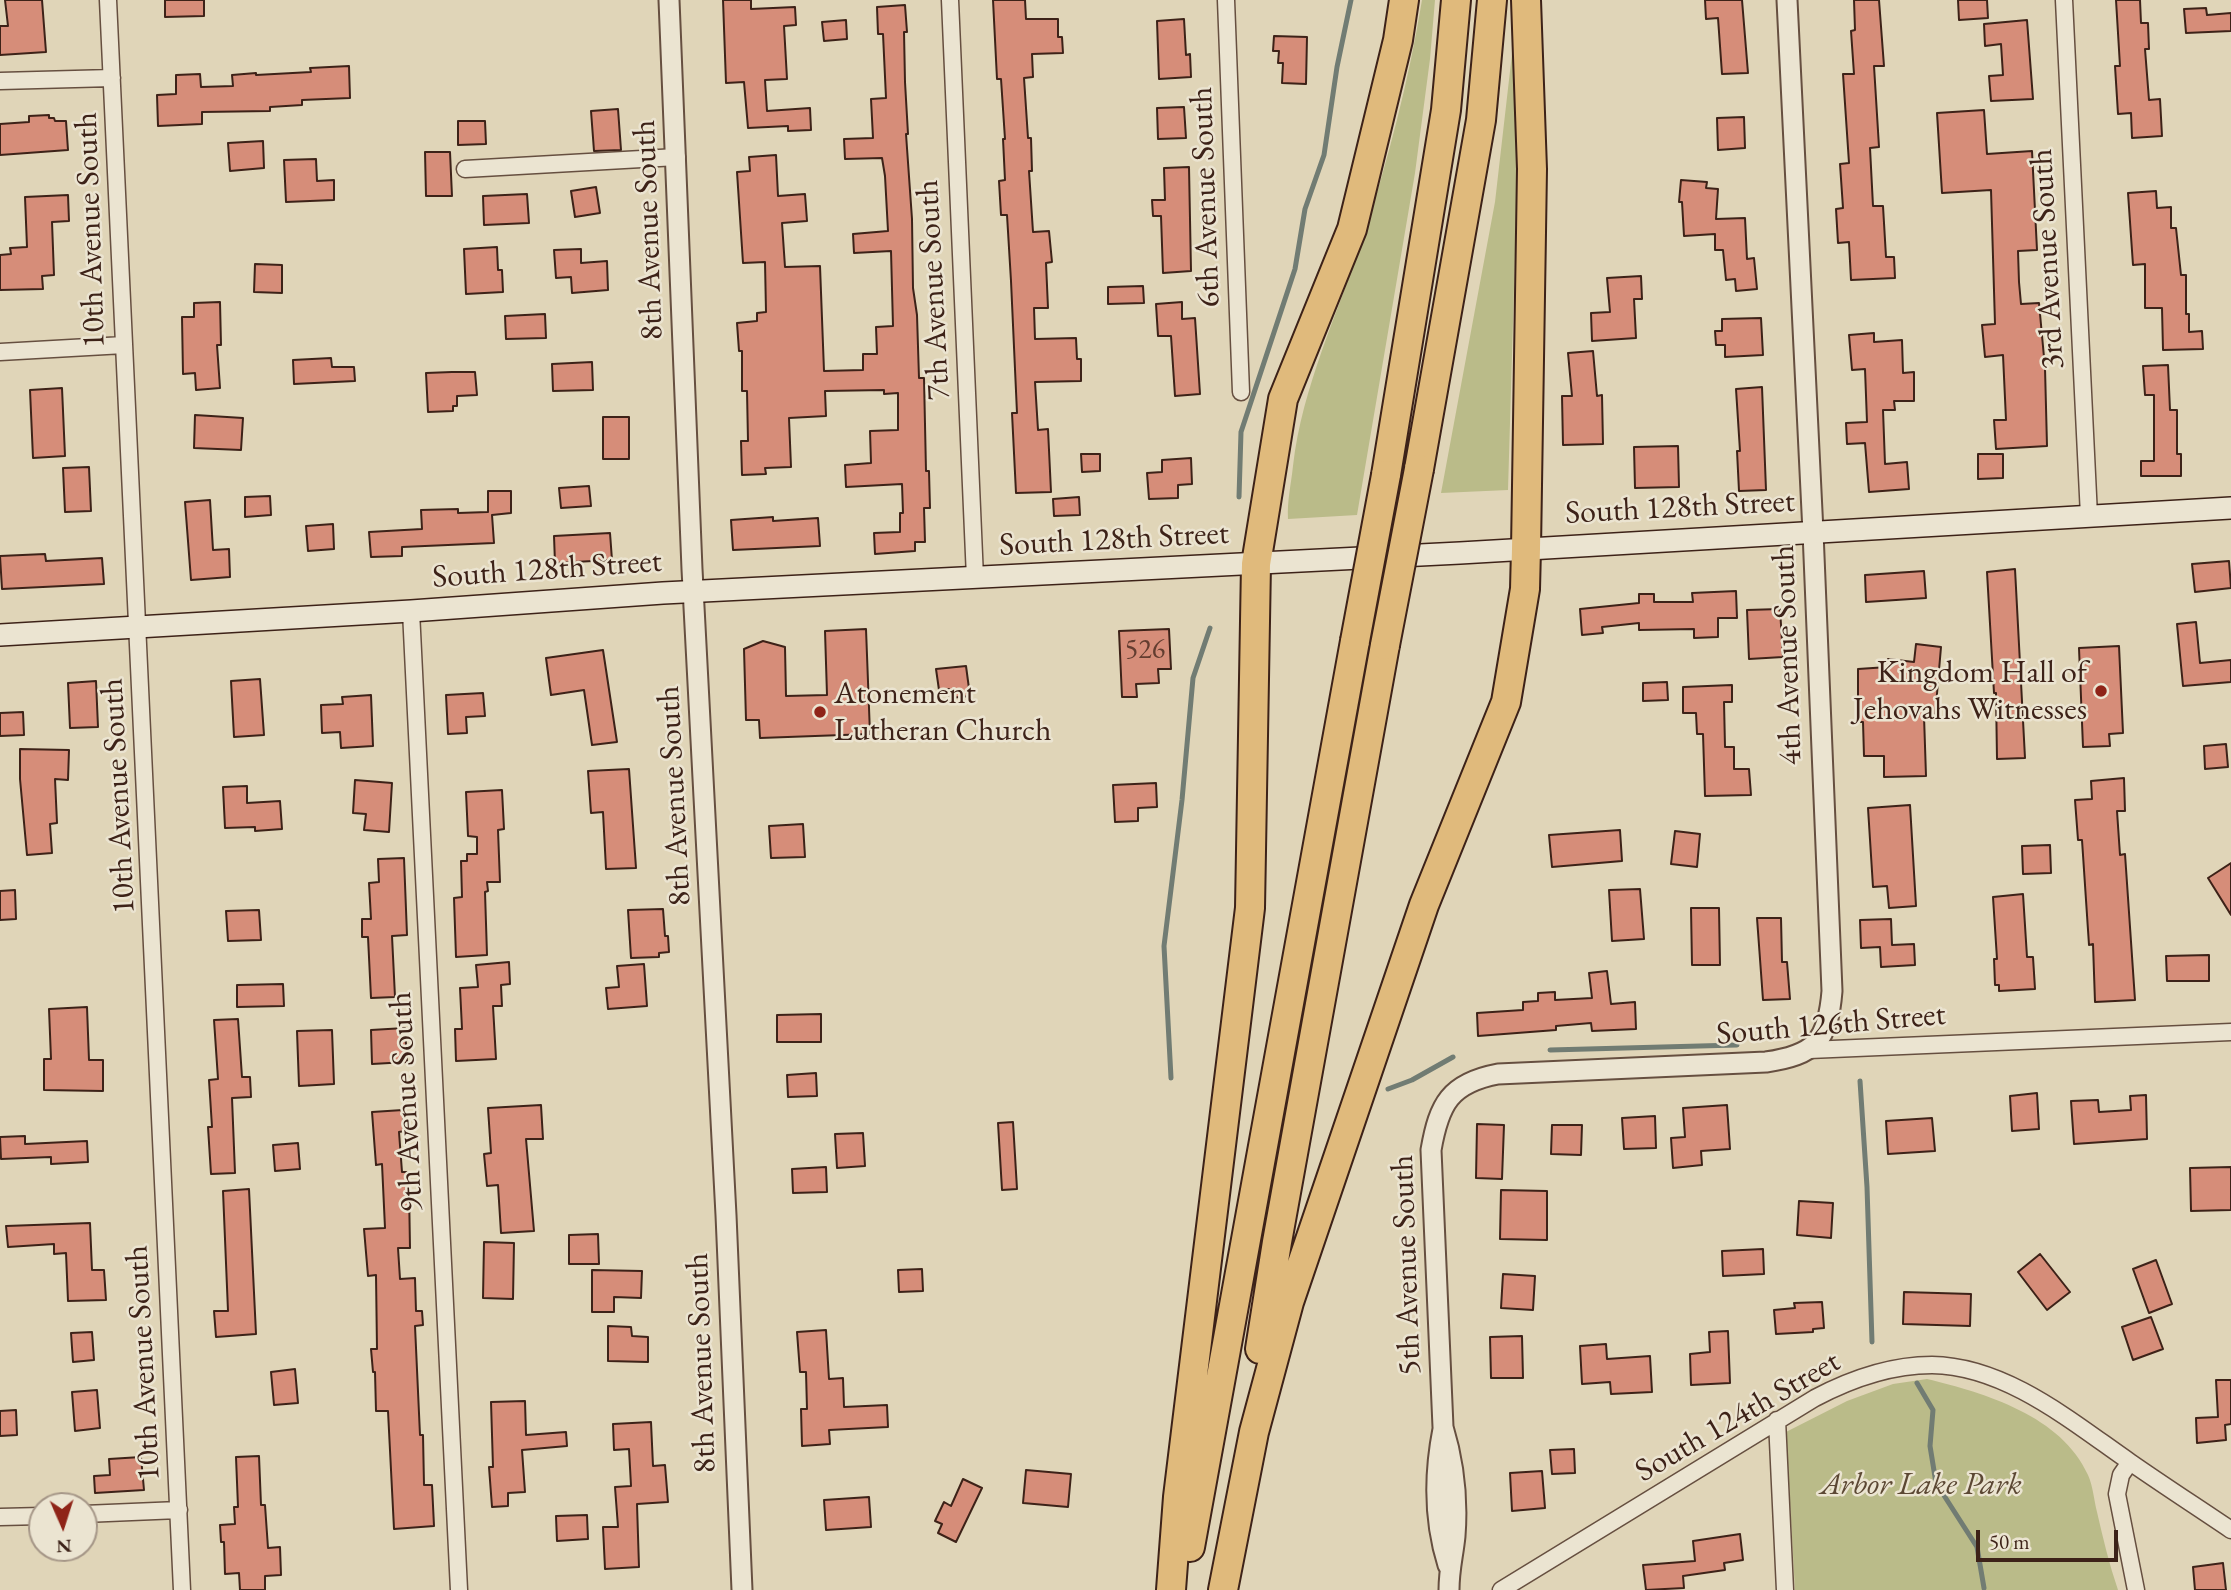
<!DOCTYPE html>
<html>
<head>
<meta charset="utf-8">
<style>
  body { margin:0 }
  #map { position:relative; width:2231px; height:1590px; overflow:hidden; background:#e0d5b8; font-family:"EB Garamond",serif }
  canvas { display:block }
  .north { position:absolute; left:28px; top:1492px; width:70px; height:70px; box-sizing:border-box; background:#ebe4d1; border:2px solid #a59687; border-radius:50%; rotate:177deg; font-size:19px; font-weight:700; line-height:28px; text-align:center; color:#3d2218 }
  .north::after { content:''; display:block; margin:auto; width:24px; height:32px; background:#8f2418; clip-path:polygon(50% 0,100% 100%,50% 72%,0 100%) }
  .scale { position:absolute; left:1976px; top:1530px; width:142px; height:32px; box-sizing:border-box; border:4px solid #3d2218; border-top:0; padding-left:9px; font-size:21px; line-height:24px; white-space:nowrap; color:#3d2218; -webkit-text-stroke:5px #ebe4d1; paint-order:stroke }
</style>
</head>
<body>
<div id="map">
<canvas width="2231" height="1590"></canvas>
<div class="north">N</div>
<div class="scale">50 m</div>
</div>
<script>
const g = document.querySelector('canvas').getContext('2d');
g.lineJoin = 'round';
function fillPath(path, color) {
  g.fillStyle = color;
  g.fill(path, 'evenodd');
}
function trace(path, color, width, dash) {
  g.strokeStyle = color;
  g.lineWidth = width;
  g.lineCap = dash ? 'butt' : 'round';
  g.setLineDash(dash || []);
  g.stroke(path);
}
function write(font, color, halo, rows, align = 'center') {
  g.font = font + ' "EB Garamond",serif';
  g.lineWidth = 5;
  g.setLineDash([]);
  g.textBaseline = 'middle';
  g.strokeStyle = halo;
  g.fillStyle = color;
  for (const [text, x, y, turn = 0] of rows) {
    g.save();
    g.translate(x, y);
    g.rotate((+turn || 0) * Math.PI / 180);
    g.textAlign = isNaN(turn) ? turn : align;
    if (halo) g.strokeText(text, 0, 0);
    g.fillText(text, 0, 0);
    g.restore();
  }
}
const green = new Path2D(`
  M1422 0H1435L1430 59 1415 173 1357 515 1288 519C1287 501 1291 485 1293 466 1302 387 1338 313 1363 238 1388 160 1409 80 1422 0Z
  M1519 43 1521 52 1508 490 1441 493 1495 202 1513 45Z
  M1927 1379C1985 1393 2062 1416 2088 1475 2093 1486 2094 1500 2097 1512 2103 1538 2109 1564 2118 1590H1795L1786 1432 1847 1401 1893 1384Z`);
const stream = new Path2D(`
  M1239 497 1241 432 1295 269 1305 209 1324 155 1337 67 1351 0
  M1550 1050 1737 1045
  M1171 1078 1164 946 1182 800 1193 678 1210 628
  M1860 1081 1867 1187 1872 1342
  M1388 1089 1412 1080 1453 1057
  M1917 1383 1933 1410 1930 1446 1936 1483 1977 1547 1984 1588`);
const building = new Path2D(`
  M5 0H42L46 52 0 55V26H8Z
  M165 0H204V16L165 17Z
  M723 0H751V9L795 7 796 25 784 26 787 79 765 80 767 111 810 108 811 130 788 131V126L748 128 744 82 726 83Z
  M993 0H1025L1026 19H1058V37H1062L1063 53 1032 54 1033 77 1024 78 1028 138H1031L1032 171H1029L1033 232 1049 231 1052 262 1046 263 1048 308H1034L1035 339 1076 338 1077 359H1081V381L1035 382 1038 430 1048 429 1051 492 1016 493 1012 413H1017L1011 281 1007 215H1001L999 181 1005 180 1003 139H1005L1001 79H997Z
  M1705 0H1742L1748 73 1722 74 1718 18 1706 19Z
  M1854 0H1879L1884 66H1874L1879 147 1870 148 1873 206H1883L1886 257H1894L1895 278 1851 280 1849 242 1838 243 1836 209 1843 208 1840 164 1849 163 1843 74H1854L1851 31 1855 30Z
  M1958 0H1987L1988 18 1959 20Z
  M2116 0H2140L2141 23H2148L2149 49H2145L2149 100 2160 99 2162 136 2132 138 2131 113 2118 114 2115 66H2120Z
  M905 5 907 32H904L905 82 908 134H906L912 219 913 288 917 315 919 378H924L926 471H929L930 508H924L925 542H915V551L875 554 874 533 900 532V513H903L902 484 846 487 845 465 871 463 870 431 898 430V393L884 394V390L825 391 826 416 789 418 791 467 765 468 766 474 742 475 741 441H748L747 391H742V351H739L737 323 757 321V313L766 312 765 262 743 263 737 172 750 171 749 157 776 155 778 196 805 194 807 221 782 223 785 267 820 266 824 371 863 370V354H877L876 327 893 326 891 251 854 253 853 234 888 231 885 176 882 158 845 159 844 139 873 138 871 99 886 98 883 34H878L877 7Z
  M2206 8 2207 15 2231 13V31L2186 33 2184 9Z
  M1184 19 1186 55 1190 54 1191 77 1159 79 1157 21Z
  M846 20 847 39 824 41 822 22Z
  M2027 20 2033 99 1991 101 1989 76 2003 75 2001 44 1985 46 1984 24Z
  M1274 36 1307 37 1306 84 1282 83 1283 63H1278L1279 51H1273Z
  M349 66 350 98 302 100V105L270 107V111L202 112V124L158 126 157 95 176 94V75L200 74 201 87 233 86 232 75 256 73V75L311 72 310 68Z
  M1184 107 1186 138 1158 139 1157 108Z
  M618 109 621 150 594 151 591 111Z
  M1984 110 1987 154 2032 151 2037 250 2018 251 2019 282 2021 304 2039 303 2045 368 2047 446 1996 449 1994 420H2006L2003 355 1985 357 1982 325 1995 324 1991 190 1942 193 1937 113Z
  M49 115V118H54L55 121H66L68 150 0 155V124L29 122V116Z
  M1744 117 1745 148 1718 150 1717 118Z
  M458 121H485L486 144 458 145Z
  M263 141 264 168 230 171 228 143Z
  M425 152H450L452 196H426Z
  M316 159 317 181 334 180V200L286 202 284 160Z
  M1189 167 1191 271 1163 273 1161 216H1153L1152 200H1165L1164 168Z
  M1681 180 1707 182 1706 188 1718 189 1716 219 1745 218 1747 259 1754 258 1757 289 1736 291 1735 279 1726 280 1723 250H1715V234L1684 236 1682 202H1679Z
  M596 187 600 213 575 217 571 191Z
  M2156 191 2157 208 2171 207V228H2176L2181 275H2186V314H2189V332L2202 331 2203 349 2163 350 2162 308H2145V264L2133 265 2128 193Z
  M527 194 529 223 484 225 483 196Z
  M68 195 69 221 52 222 54 275 42 276 43 289 0 290V255L11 254 10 248 27 247 25 197Z
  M497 247 498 270H502L503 292 466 294 464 249Z
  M581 249V263L607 261 608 290 572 293 571 277 556 278 554 250Z
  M255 264 282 265V293L254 292Z
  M1641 276 1642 299H1634L1636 338 1592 341 1591 313 1610 312 1607 278Z
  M1143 286 1144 303 1108 304V287Z
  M220 302 221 345H217L220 388 196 390 195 373 183 374 182 317H194V303Z
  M1182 302V319L1195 318 1200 394 1175 396 1171 336H1158L1156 304Z
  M545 314 546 338 506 339 505 316Z
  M1761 318 1763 355 1725 357V345H1716L1715 331H1722V319Z
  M1874 333V342L1902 340 1903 373 1914 372V401H1894L1895 410H1883L1885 464 1907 462 1909 489 1869 492 1865 443 1847 444 1846 423 1867 422 1865 369 1852 370 1849 335Z
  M1593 351 1597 396 1602 395 1603 444 1563 445 1562 396H1572L1568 353Z
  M331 358 332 367H354L355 381 294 384 293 360Z
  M592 362 593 390 553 391 552 364Z
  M2168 365 2170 410H2177V454H2181V476H2141V461H2154V395H2145L2143 366Z
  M452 372H475L477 395 457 396V406H453V411L428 412 426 373Z
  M1762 387 1766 490 1739 491 1737 451H1740L1736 389Z
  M62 388 65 456 33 458 30 390Z
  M195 415 243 418 241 450 194 448Z
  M603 417H629V459H603Z
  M1678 446 1679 487 1635 488 1634 447Z
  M1081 454H1100V471L1082 472Z
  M1978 454H2003V478L1978 479Z
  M1191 458 1192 484 1178 485V498L1149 499 1147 473 1162 472V460Z
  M89 467 91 511 65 512 63 468Z
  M589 486 591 506 561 508 559 488Z
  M488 491H511V513L492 515 494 543 402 547V556L371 557 369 532 422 529 421 510 458 509V513L488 512Z
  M270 496 271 515 245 517V497Z
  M1079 497 1080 515 1054 516 1053 499Z
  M210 500 213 550 229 549 230 577 191 580 185 502Z
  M773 517V521L818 518 820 546 733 550 731 520Z
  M333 524 334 549 308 551 306 526Z
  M610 533 612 560 555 563 554 536Z
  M45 554 46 561 102 558 104 584 2 589 0 556Z
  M2229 561 2231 588 2195 592 2192 564Z
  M2015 569 2025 758 1997 759 1996 693H1994L1987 572Z
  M1924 571 1926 598 1866 602 1865 575Z
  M1736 591 1737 618H1718V637L1694 638V629L1639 630V623L1602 627 1603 633 1582 635 1580 609 1639 603V594H1654V602H1693L1692 593Z
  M1780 609 1783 657 1749 659 1747 610Z
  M2196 622 2200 663 2231 660V682L2183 686 2177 624Z
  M866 629 870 734 760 738 759 720H746L744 649 763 641 785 647 786 696 827 695 825 631Z
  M1169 629 1171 669H1158L1159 683 1136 684 1137 697H1122L1119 631Z
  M1916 644 1941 647 1935 717 1924 716 1926 776 1884 777V756H1864L1863 722H1858V669L1888 667V659L1914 662Z
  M2119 646 2123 733 2109 734 2110 746 2083 747 2079 648Z
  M603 650 617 742 592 745 584 690 551 695 546 658Z
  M966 666 970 696 950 698 949 689 939 690 936 669Z
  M260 679 264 735 234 737 231 681Z
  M96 681 98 727 70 728 68 683Z
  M1667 682 1668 700 1643 701V683Z
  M1732 685V702H1724L1725 747H1734V769H1749L1751 795 1705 796 1703 734H1697L1696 713H1683V687Z
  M483 693 485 716 466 717 467 733 448 734 446 695Z
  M371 695 373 746 341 748 340 732 322 733 321 705 343 704 342 697Z
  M23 712 24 735 0 736V713Z
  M2226 744 2228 767 2205 769 2204 746Z
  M20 749 69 750 68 780 55 779 57 823 50 824 52 853 27 855 20 779Z
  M629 769 636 868 606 869 603 812 591 813 588 771Z
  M2124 778 2125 811H2117L2120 855 2125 854 2135 1000 2095 1002 2093 944 2089 945 2082 840H2078L2075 800 2092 799 2091 781Z
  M355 780 392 783 389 832 364 830 366 814 353 813Z
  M1156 783 1157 807 1138 808V821L1115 822 1113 785Z
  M247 786V803L280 801 282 829 255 831V827L225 828 223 787Z
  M502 790 504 829 498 830 500 882H487L488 891 485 892 487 955 456 957 454 898 462 897 461 861H467V854H477V837L468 836 466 792Z
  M1910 805 1916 906 1889 908 1887 886 1873 887 1868 808Z
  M803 824 805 857 771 858 769 826Z
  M1620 830 1622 861 1552 867 1549 835Z
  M1675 831 1700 834 1697 867 1671 864Z
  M2050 845 2051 873 2023 874 2022 846Z
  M404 858 407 935 392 936 395 997 371 998 368 937H362V919H371L369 883 379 882 378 859Z
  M2231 863V915L2208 878Z
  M1640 889 1644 939 1612 941 1609 890Z
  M15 890 16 919 0 920V891Z
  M2023 894 2027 957H2033L2035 989 1999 991V985H1995L1994 959H1997L1993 897Z
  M1691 908H1719L1720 965H1692Z
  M663 909 665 936H668L669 952 659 953V957L631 958 628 910Z
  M259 910 261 940 228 941 226 911Z
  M1757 918H1781L1782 962H1787L1790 999 1763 1000Z
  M1891 919 1892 945 1914 944 1915 965 1881 967 1880 947 1861 948 1860 920Z
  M2209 955V981H2167L2166 956Z
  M509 962 510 984 501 985 502 1006H493L496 1059 456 1061 455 1029H462L460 988 478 987 476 965Z
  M644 964 647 1006 608 1009 606 988 619 987 617 966Z
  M1607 971 1611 1004 1635 1002 1636 1029 1592 1031 1591 1023 1556 1026V1030L1478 1036 1477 1013 1523 1010V1002L1538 1001V993L1555 992V1000L1592 998 1589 973Z
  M283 984 284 1006 237 1007V985Z
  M87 1007 89 1060H103V1091L44 1090V1059H51L49 1009Z
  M821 1014V1042H777V1015Z
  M238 1019 242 1077H250L251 1097 232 1098 235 1173 211 1174 208 1127H212L209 1080 218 1079 214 1020Z
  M405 1028 407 1062 372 1064 371 1030Z
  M332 1030 334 1084 299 1086 297 1031Z
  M816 1073 817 1096 788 1097 787 1075Z
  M2037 1093 2039 1129 2012 1131 2010 1096Z
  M2146 1095 2147 1139 2074 1144 2071 1101 2098 1100 2099 1112 2131 1110 2130 1096Z
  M541 1105 543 1139H526L534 1231 501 1233 498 1185 487 1186 484 1154 491 1153 488 1108Z
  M1727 1105 1730 1149 1701 1151 1702 1165 1673 1168 1671 1138 1685 1137 1683 1108Z
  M403 1110 404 1131 399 1132 402 1172H407L409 1189 410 1248H398L400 1279 415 1278 416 1311H422L423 1325 415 1326 420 1435H423L424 1485H432L434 1526 394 1529 388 1411H376L375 1372H373L371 1349H377L376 1275 368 1276 364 1229 385 1228 382 1164 376 1165 372 1112Z
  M1655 1116 1656 1148 1624 1149 1622 1118Z
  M1932 1118 1935 1151 1888 1154 1886 1121Z
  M1013 1122 1017 1189 1002 1190 998 1123Z
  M1477 1124 1504 1125 1502 1179 1476 1178Z
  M1552 1125H1582L1581 1155 1551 1154Z
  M863 1133 865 1166 837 1168 835 1134Z
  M25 1136V1144L87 1141 88 1162 51 1164V1157L1 1159 0 1137Z
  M298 1143 300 1169 275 1171 273 1145Z
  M826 1167 827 1192 793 1193 792 1169Z
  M2231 1167V1210L2191 1211 2190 1168Z
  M249 1189 256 1334 216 1337 214 1311H228L223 1191Z
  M1501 1190 1547 1191V1240L1500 1239Z
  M1799 1201 1833 1203 1831 1238 1797 1235Z
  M90 1223 92 1270H104L106 1300 68 1301 66 1253 54 1254V1244L8 1247 6 1226Z
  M598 1234 599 1264H569V1235Z
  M484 1242 514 1243 513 1299 483 1298Z
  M1763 1249 1764 1274 1723 1276 1722 1251Z
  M2040 1254 2070 1292 2047 1310 2018 1272Z
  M2156 1260 2172 1304 2149 1313 2133 1269Z
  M922 1269 923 1291 899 1292 898 1270Z
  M592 1270 642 1271 641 1298 614 1297V1312H592Z
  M1503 1274 1535 1276 1533 1310 1501 1308Z
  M1904 1292 1971 1294 1970 1326 1903 1324Z
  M1822 1302 1824 1328 1813 1329V1332L1776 1334 1774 1310 1795 1308 1794 1303Z
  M2151 1317 2163 1349 2133 1360 2122 1327Z
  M608 1326 631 1327 632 1336 648 1337V1362L608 1361Z
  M826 1330 829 1379 843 1378 844 1407 887 1405 888 1427 829 1430 830 1444 802 1446 801 1409H807L806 1372H800L797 1332Z
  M1728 1331 1730 1383 1691 1385 1690 1354 1710 1352 1709 1332Z
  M92 1332 94 1360 73 1362 71 1333Z
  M1522 1336 1523 1378H1491L1490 1337Z
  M1606 1344 1607 1359 1650 1356 1652 1392 1611 1394 1610 1382 1582 1384 1580 1346Z
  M295 1369 298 1403 274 1405 271 1372Z
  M2216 1380H2231V1424L2225 1425 2226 1440 2197 1443 2196 1418 2218 1417Z
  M97 1390 100 1428 75 1431 72 1392Z
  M525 1401 526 1435 566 1432 567 1446 522 1450 525 1492 508 1493V1506L492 1507 489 1467H493L491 1402Z
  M16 1410 17 1435 0 1436V1411Z
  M651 1422 653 1466 665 1465 668 1502 637 1504 639 1567 605 1569 603 1527H618L615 1487 631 1486 629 1449 614 1450 613 1424Z
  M1574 1449 1575 1473 1552 1474 1550 1450Z
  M259 1456 261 1505H265L268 1548 280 1547 281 1575 265 1576V1590H240L239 1573 225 1574 224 1542H221L220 1525 235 1524 234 1507H238L236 1457Z
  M141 1457 144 1490 95 1493 94 1476 110 1475 109 1459Z
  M1026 1470 1071 1474 1068 1507 1023 1503Z
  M1542 1471 1545 1508 1512 1511 1510 1473Z
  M963 1479 982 1488 956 1542 938 1533 942 1524 935 1521 944 1502 951 1506Z
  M869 1497 871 1527 826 1530 824 1500Z
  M587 1515 588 1539 557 1541 556 1516Z
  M1740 1534 1743 1560 1724 1563 1725 1570 1683 1576 1684 1588 1646 1590 1643 1565 1695 1561 1693 1541Z
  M2223 1563 2226 1590H2195L2193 1567Z`);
const minor = new Path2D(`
  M108 0 182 1590
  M950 0 975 578
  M1226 0 1241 392
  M2064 0 2089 516
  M0 81 112 78
  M465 169 677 157
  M0 352 124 345
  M411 611 459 1590
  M1809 1050 2231 1032
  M1777 1420 1785 1590
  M2130 1462 2121 1475 2117 1494 2136 1590
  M84 1514 179 1510
  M0 1517 42 1516
  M1501 1590 1815 1398C1851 1379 1891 1365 1932 1365 2006 1366 2072 1422 2130 1462 2163 1485 2197 1507 2231 1530`);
const tertiary = new Path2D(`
  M669 0 692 569 726 1215 742 1590
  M1443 1429C1434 1475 1434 1521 1448 1565
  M1449 1590C1449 1569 1453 1556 1455 1536 1458 1498 1454 1463 1443 1427L1431 1150C1439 1104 1450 1083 1498 1074L1766 1062C1815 1055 1828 1041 1832 991L1813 532 1787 0`);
const secondary = new Path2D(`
  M0 635 411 611 663 593 1460 553 2231 508`);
const motorway = new Path2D(`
  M1419 469 1481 120 1492 0
  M1386 475 1446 110 1456 0
  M1260 1349 1277 1242 1385 645
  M1190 1547 1355 641
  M1171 1590 1178 1497 1250 908 1256 564 1283 399 1352 229 1398 40 1404 0
  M1223 1590 1254 1432 1289 1302 1424 905 1506 702 1525 589 1526 549 1532 169 1526 0`);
const motorwayBridge = new Path2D(`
  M1355 641 1386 475
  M1385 645 1419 469`);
const markers = [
  [2101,691,7,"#8f2418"],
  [820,712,7,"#8f2418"]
];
const numberNames = [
  ["526",1145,650]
];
const streetNames = [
  ["6th Avenue South",1206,197,-92],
  ["10th Avenue South",91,230,-92],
  ["8th Avenue South",649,230,-92],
  ["3rd Avenue South",2048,259,-93],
  ["7th Avenue South",934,290,-93],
  ["South 128th Street",1680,508,-3],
  ["South 128th Street",1114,540,-3],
  ["South 128th Street",547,570,-4],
  ["4th Avenue South",1788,655,-92],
  ["10th Avenue South",119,796,-93],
  ["8th Avenue South",675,796,-93],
  ["South 126th Street",1831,1025,-5],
  ["9th Avenue South",407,1102,-93],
  ["5th Avenue South",1407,1265,-92],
  ["10th Avenue South",144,1363,-93],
  ["8th Avenue South",702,1363,-92],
  ["South 124th Street",1738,1417,-30]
];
const poiNames = [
  ["Kingdom Hall of",2087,673],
  ["Jehovahs Witnesses",2087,710],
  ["Atonement",834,694,"left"],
  ["Lutheran Church",834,731,"left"]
];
const parkNames = [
  ["Arbor Lake Park",1921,1485]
];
fillPath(green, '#babb89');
trace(stream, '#717c73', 5);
fillPath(building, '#d68d79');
trace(building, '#3d2218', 2);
trace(minor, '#664f40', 19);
trace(tertiary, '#664f40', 23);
trace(secondary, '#3d2218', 24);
trace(motorway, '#3d2218', 32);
trace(minor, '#ebe4d1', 16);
trace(tertiary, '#ebe4d1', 19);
trace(secondary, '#ebe4d1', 21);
trace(motorway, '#e0ba7c', 28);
trace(motorwayBridge, '#3d2218', 32, []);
trace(motorwayBridge, '#e0ba7c', 28);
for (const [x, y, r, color] of markers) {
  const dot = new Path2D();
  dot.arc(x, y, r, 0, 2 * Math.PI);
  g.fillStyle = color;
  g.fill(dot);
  trace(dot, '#ebe4d1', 2.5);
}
write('28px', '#633d30', null, numberNames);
write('32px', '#3d2218', '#ebe4d1', streetNames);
write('32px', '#3d2218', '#ebe4d1', poiNames, 'right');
write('italic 32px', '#5c4834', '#ebe4d1', parkNames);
</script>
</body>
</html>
